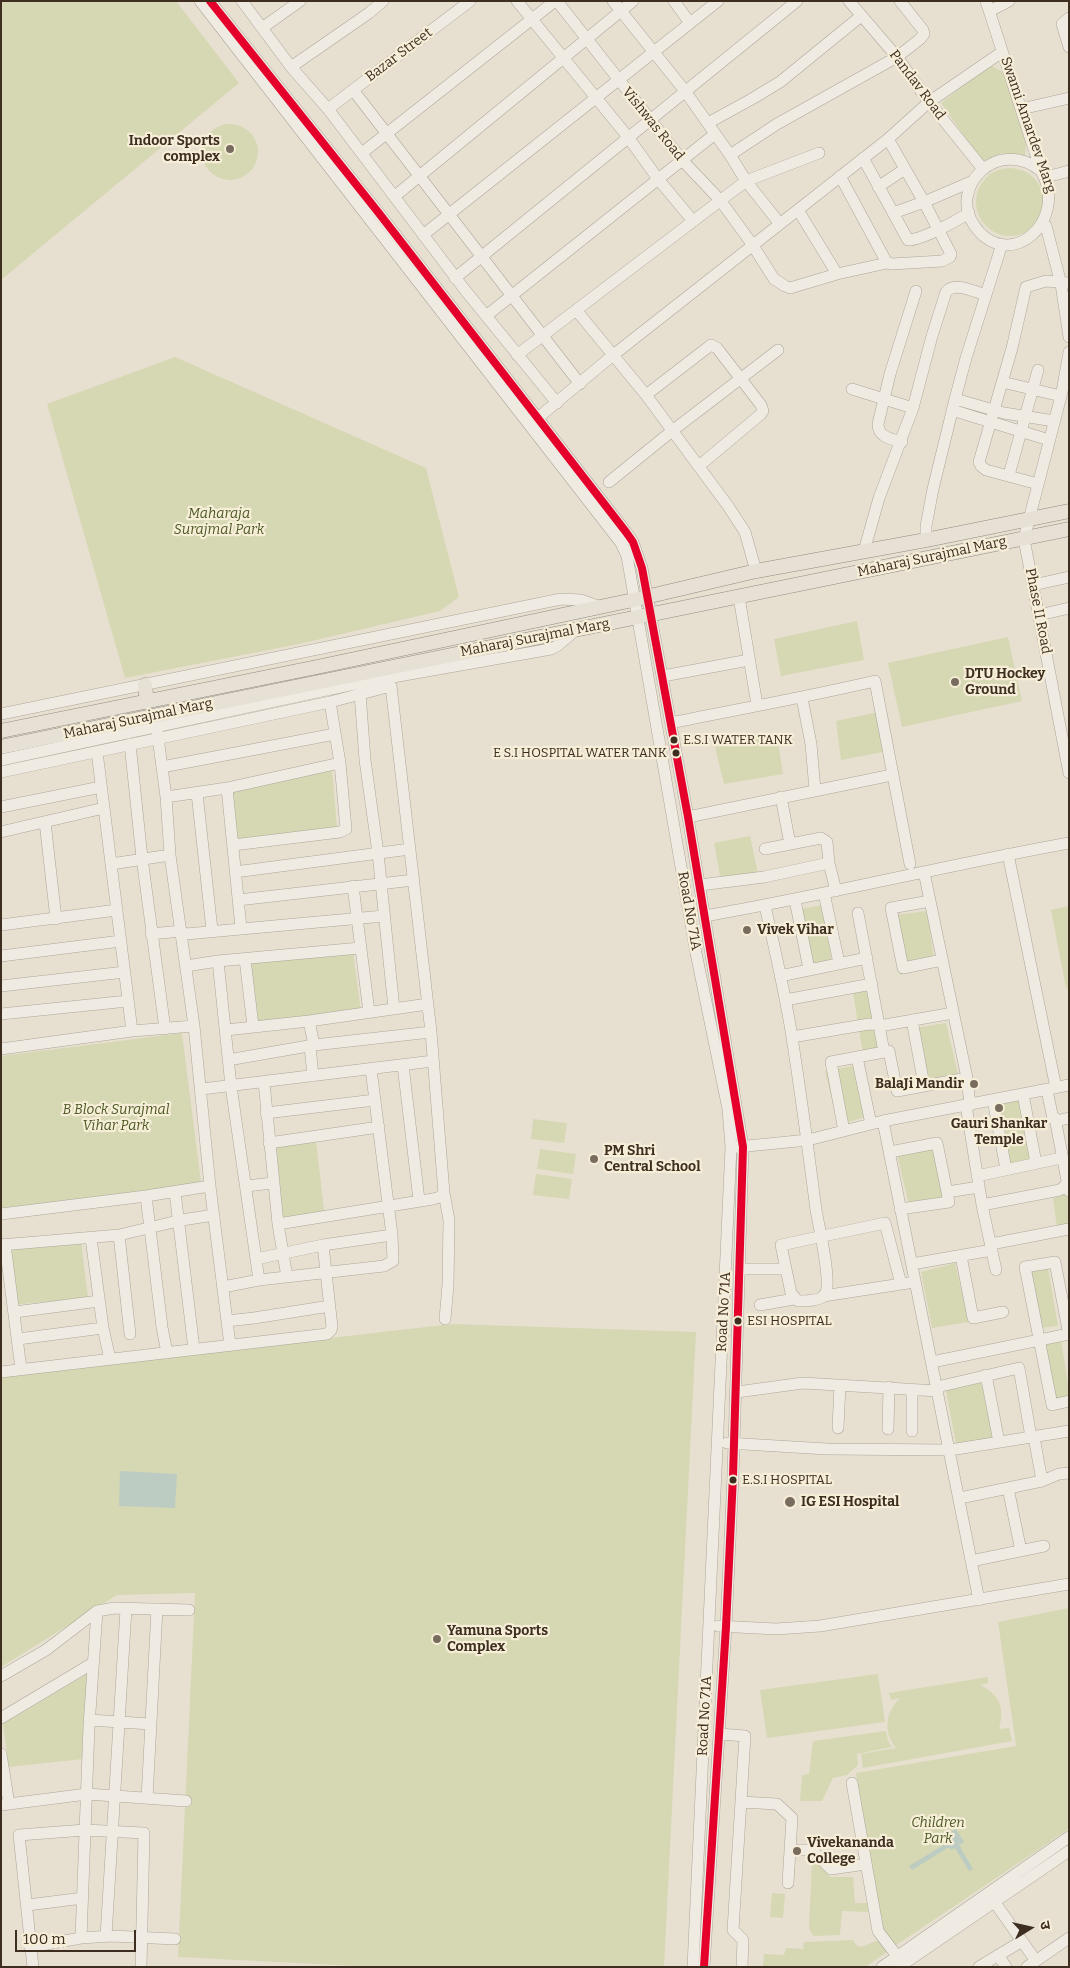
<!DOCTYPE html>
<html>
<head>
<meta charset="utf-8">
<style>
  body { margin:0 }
  #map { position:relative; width:1070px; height:1968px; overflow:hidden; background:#e7e0d1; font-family:Bitter,"Noto Sans Devanagari",serif }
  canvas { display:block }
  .frame { position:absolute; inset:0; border:2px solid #3d2e20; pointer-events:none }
  .north { position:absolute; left:1005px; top:1903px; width:50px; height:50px; -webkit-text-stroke:4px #f7eed8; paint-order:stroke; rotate:80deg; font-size:14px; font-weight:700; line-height:20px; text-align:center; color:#3d2e20 }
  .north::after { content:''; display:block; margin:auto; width:18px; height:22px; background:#3d2e20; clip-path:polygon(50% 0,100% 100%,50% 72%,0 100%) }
  .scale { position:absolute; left:15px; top:1930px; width:121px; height:22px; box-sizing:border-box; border:2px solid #3d2e20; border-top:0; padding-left:6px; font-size:15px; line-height:18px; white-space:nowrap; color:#3d2e20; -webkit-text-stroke:4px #f7eed8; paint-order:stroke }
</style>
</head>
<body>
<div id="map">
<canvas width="1070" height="1968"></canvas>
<div class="frame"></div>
<div class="north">उ</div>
<div class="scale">100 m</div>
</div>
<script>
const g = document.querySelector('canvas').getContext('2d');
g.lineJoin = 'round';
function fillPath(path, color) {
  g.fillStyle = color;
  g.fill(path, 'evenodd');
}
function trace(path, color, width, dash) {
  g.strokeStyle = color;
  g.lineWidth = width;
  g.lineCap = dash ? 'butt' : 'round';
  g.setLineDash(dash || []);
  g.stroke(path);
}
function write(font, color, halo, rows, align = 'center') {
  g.font = font + ' Bitter,serif';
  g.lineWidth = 4.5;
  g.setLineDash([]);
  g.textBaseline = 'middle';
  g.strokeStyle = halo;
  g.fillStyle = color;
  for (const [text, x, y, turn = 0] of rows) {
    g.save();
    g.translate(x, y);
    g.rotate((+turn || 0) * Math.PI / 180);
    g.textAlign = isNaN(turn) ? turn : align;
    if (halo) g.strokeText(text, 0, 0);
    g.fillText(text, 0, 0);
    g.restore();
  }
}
const green = new Path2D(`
  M1 1H176L239 83 1 280Z
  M990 65 1007 74 1026 141 1025 156 1002 153 982 161 941 103Z
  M202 152a28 28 0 1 1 56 0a28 28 0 1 1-56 0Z
  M976 202a34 34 0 1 1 68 0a34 34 0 1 1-68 0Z
  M175 357 426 468 459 597 440 611 299 644 125 678 47 404Z
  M857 621 864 660 781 676 774 639Z
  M1008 637 1022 701 902 727 888 663Z
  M878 712 883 752 841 760 836 721Z
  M777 734 783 774 724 784 715 747Z
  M332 769 337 827 238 843 232 791Z
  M750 836 758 874 721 881 714 843Z
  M822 905 832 962 806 966 795 910Z
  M1069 906V987L1066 988 1051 910Z
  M927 911 935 966 900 975 887 916Z
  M353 952 361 1012 253 1022 248 962Z
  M869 991 880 1056 864 1060 853 993Z
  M946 1023 960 1082 921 1089 908 1029Z
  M182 1033 201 1183 142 1192 1 1208V1056Z
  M853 1066 865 1117 838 1125 825 1071Z
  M1021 1099 1033 1162 1008 1167 997 1109 1005 1103Z
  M533 1119 567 1123 564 1143 531 1139Z
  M316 1141 325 1218 275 1223 264 1146Z
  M934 1147 944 1199 909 1205 897 1154Z
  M540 1149 576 1154 573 1174 537 1169Z
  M536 1174 572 1179 569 1199 533 1195Z
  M1069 1194V1225L1057 1228 1053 1198Z
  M81 1241 88 1298 11 1305 3 1249Z
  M955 1263 969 1322 932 1328 921 1272Z
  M1048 1268 1058 1326 1032 1329 1021 1273Z
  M452 1324 696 1332 664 1967H377L178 1957 195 1593 117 1595 1 1667V1376Z
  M1061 1340 1069 1390V1405L1048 1410 1037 1343Z
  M981 1382 994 1444 957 1450 946 1390Z
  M1069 1608V1829L895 1946 881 1929 856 1773 1016 1746 998 1622Z
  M87 1674 83 1759 9 1767 3 1724Z
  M878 1674 885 1722 767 1738 760 1690Z
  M988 1677V1683L980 1685C1000 1695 1005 1708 999 1729L1009 1728 1012 1741 863 1768 861 1754 896 1748C883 1732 885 1713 900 1698L891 1700 889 1693Z
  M886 1731 888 1741 892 1747 857 1754 858 1765 847 1775 833 1778 822 1801H800L802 1775 809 1774 813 1741Z
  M812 1860 819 1861 830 1877H853L855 1903H867L868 1912 842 1911 840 1935 813 1936 809 1928Z
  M772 1893 785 1894 783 1918 770 1917Z
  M853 1940 856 1945 861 1947 879 1940 887 1952 865 1967H763L764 1954 784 1955 786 1948 803 1949 804 1942Z`);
const water = new Path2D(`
  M120 1471 177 1474 175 1508 119 1506Z
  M956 1829 964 1842 959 1845 973 1869 969 1871 955 1848 951 1850 949 1847 912 1870 909 1866 947 1843 944 1836Z`);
const minor = new Path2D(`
  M200 1 621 543 627 556 696 953 728 1109 731 1147 693 1967
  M210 1 378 212 626 532 633 542 642 568 688 817 743 1147 733 1476 726 1627 704 1967
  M242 1 291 67 328 109 465 290 557 403
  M517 1 628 137 658 179 693 221
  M557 1 682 160 720 200 752 244 774 279 785 286 790 288 837 274 887 263 892 264 942 261 950 257 951 254 924 202 888 139
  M613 1 685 91 730 155 746 181 780 224
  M674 1 690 23
  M849 1 897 57 929 102 983 169
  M986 1 1041 171C1070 221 1008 275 974 225 948 187 998 136 1041 171
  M990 11 1009 1
  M1069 18 1062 24 1069 47
  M262 28 300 1
  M291 67 369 13 383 1
  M353 90 580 384
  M328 109 470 1
  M1021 109 1069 98
  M708 123 750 100 780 82 861 16
  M362 153 555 1
  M730 155 777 124 897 57 920 39 924 34 923 30 900 1
  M863 158 908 240C922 240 956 221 969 213
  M840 176 887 263
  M1046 177 1069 171
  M878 187 905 169
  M395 196 633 1
  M798 210 837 274
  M893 213 924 202 973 181
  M1046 226 1061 284 1069 337
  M423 235 718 1
  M455 278 797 1
  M576 310 646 395 728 506 745 532 756 571
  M486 316 715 134
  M1069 352 1062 392 1024 539 1069 773
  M517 355 746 181 819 153
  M1002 382 1061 396
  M852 389 913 408
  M646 395 707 348 711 345 717 348 761 405 763 411 761 414 699 466
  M955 399 966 358 1002 244
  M952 410 1049 440
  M533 422 612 356 888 139 929 102 1002 52
  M902 442C891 439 878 437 878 424L890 374 916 291
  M1009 475 1038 370
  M609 482 672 431 778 350
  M1038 484 986 470 981 466 979 462 1012 348 1026 287 1046 281 1069 283
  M926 540V526L933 489 955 399 1004 413 1054 421
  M864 551 879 498 913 408 932 336 946 292C954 281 975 292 986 295
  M1033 585 1069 577
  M739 597 757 705
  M1039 615 1069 608
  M663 676 749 660
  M360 693 365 760 378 853 394 1009
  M802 698 811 744 815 790
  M1 714 561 599 581 600 600 607
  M155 715 166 797 170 855 194 1026 210 1186 230 1345
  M671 723C739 709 807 697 875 681L910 864
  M130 744 142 858 165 1029
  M97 752 132 1031
  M1 760 359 683 551 649 557 646 576 630
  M162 767 335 734
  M1 772 330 702 391 686 431 1032 444 1193 449 1220 448 1285 445 1319
  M227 788 241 928
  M197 793 212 930
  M166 797 227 788 340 763
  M781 797 790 844
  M1 807 101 787
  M688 817 892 775
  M45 822 56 919
  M1 832 104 808
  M233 845 340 832 346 829 340 763 330 702
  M765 849 821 838 827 842 829 863 836 891
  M1008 854 1056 1088
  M111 864 170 855
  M235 872 410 849
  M924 872 967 1078 970 1105
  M700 885 764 877 829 863
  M353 886 369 1012
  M824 893 839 963
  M238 900 414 880
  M795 900 809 969
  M930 901 891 908 903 968 942 960
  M765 906C774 945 783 985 790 1025 800 1086 808 1148 816 1210 819 1227 831 1278 826 1293 823 1301 805 1301 798 1301L791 1293 781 1245 885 1223 901 1284
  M858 913 884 1052 889 1051 897 1091 967 1078
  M705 916C827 895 947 865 1069 843
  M1 925 117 910
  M151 934 181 931 186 934 384 916
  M1 956 121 941
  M245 959 253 1026
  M218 961 231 1086 259 1280
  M186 966 218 961 360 948
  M780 976 867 958
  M1 986 125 972
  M785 1000 872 984
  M1 1014 128 1001
  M912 1020 924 1085
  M309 1021 314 1045
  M226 1030 309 1021 428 1004
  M792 1037 869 1024 885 1025 953 1013
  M310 1046 313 1076
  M1 1049 132 1031 194 1026
  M857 1057 871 1124
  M228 1060 314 1045 431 1032
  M403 1065 419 1200
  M264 1082 278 1224 287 1277
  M202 1089 433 1061
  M1047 1090 1053 1119 1055 1118 1069 1191
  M1023 1094 1036 1163
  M993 1100 1006 1169
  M966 1105 982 1205 996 1270
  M266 1113 375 1100
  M883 1121 979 1600
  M1056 1121 1069 1118
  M844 1131 831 1062 884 1052
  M269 1143 379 1127
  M737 1147 808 1140 883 1121 1069 1085
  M890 1152 937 1143 949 1202 900 1209
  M977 1176 1061 1158
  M246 1186 273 1183
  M175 1192 194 1349
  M947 1192 979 1187
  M146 1196 162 1327 167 1353
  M982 1205 1060 1190 1069 1182
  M1 1214 146 1196 210 1186
  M278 1224 433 1199 440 1197 444 1193
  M119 1235 130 1334
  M91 1238 103 1328 110 1359
  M5 1244 21 1369
  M991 1244 1069 1229
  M1 1245 119 1235 182 1220 214 1215
  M961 1256 973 1318 1003 1312
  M256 1259 323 1245 392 1235
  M912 1264 992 1250
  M740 1269H786
  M223 1287 259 1280 384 1266 393 1261 392 1235 371 1069
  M823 1296 908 1283
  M760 1305 794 1299
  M15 1312 99 1301
  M227 1321 254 1318 330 1306
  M1069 1335 1055 1262 1025 1267 1052 1405 1069 1401
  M18 1339 103 1328
  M932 1362 1069 1334
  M1 1372 327 1334 331 1330 332 1327 323 1245
  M986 1375 999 1442
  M937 1387 1019 1368 1031 1437
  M737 1392 803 1383 938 1391
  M838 1428 840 1385
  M888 1429 889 1387
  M912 1431V1389
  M727 1443 827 1449 950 1450 1069 1431
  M1042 1481 1059 1474 1069 1473
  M1008 1488 1021 1551
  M960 1498 1042 1481 1034 1437
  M971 1561 1044 1546
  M718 1626 776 1629 820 1626 1069 1584
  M1 1676 46 1650 97 1611 115 1608 189 1610
  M1 1718 93 1663
  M90 1720 150 1724
  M719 1734 745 1736 733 1930 743 1940 742 1967
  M1 1754 9 1804
  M852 1783 878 1931 897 1956
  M147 1798 157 1609
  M741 1802 777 1804 792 1818 788 1883
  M1 1805 87 1794 186 1801
  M790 1850H812L831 1869 866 1864
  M991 1897 1036 1961
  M28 1905 83 1898
  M106 1936 126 1609
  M81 1938 89 1726 97 1611
  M30 1947 81 1938 111 1936 175 1939
  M998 1955 1006 1967
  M33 1967 19 1835 85 1830 144 1833 141 1967
  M882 1967 1069 1837
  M899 1967 1069 1851
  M979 1967 1022 1941
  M1027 1967 1069 1938`);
const major = new Path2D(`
  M145 685 147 702
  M1 731 317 667 633 600 756 571 926 540 1069 511
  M1 747 1069 529`);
const bus1 = new Path2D(`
  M210 1 378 212 626 532 633 542 642 568 688 817 743 1147 733 1476 726 1627 704 1967`);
const markers = [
  [230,149,5,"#786c5e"],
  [955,682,5,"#786c5e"],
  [674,740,4.5,"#3d2e20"],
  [676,753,4.5,"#3d2e20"],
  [747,930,5,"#786c5e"],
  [974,1084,5,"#786c5e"],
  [999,1108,5,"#786c5e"],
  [594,1159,5,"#786c5e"],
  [738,1321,4.5,"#3d2e20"],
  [733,1480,4.5,"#3d2e20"],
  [790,1502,6,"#786c5e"],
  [437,1639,5,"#786c5e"],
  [797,1851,5,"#786c5e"]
];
const busNames = [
  ["E.S.I WATER TANK",683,740],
  ["E S.I HOSPITAL WATER TANK",667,753,"right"],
  ["ESI HOSPITAL",747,1321],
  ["E.S.I HOSPITAL",742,1480]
];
const streetNames = [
  ["Bazar Street",399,55,-37],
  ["Pandav Road",917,85,53],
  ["Vishwas Road",653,124,51],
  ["Swami Amardev Marg",1028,125,71],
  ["Maharaj Surajmal Marg",932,557,-12],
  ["Phase II Road",1038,611,79],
  ["Maharaj Surajmal Marg",535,638,-11],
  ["Maharaj Surajmal Marg",138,719,-12],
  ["Road No 71A",689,911,80],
  ["Road No 71A",724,1312,-87],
  ["Road No 71A",705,1716,-87]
];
const poiNames = [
  ["Indoor Sports",220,141,"right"],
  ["complex",220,157,"right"],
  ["DTU Hockey",965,674],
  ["Ground",965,690],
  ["Vivek Vihar",757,930],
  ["BalaJi Mandir",964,1084,"right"],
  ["Gauri Shankar",999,1124,"center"],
  ["Temple",999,1140,"center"],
  ["PM Shri",604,1151],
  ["Central School",604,1167],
  ["IG ESI Hospital",801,1502],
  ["Yamuna Sports",447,1631],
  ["Complex",447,1647],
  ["Vivekananda",807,1843],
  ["College",807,1859]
];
const parkNames = [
  ["Maharaja",219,514],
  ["Surajmal Park",219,530],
  ["B Block Surajmal",116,1110],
  ["Vihar Park",116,1126],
  ["Children",938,1823],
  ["Park",938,1839]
];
fillPath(green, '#d6d7b3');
fillPath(water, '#bcccc2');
trace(minor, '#ada599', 12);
trace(major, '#928b80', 15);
trace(minor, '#efebe3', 11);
trace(major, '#e6e1d4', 14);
trace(bus1, '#e4002b', 8);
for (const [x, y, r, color] of markers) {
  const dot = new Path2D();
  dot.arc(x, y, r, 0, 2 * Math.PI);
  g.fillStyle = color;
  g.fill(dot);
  trace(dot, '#f7eed8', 2);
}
write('13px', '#3d2e20', '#f7eed8', busNames, 'left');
write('14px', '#3d2e20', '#f7eed8', streetNames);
write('bold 14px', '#3d2e20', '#f7eed8', poiNames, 'left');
write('italic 14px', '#4d5a26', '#f7eed8', parkNames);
</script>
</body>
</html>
